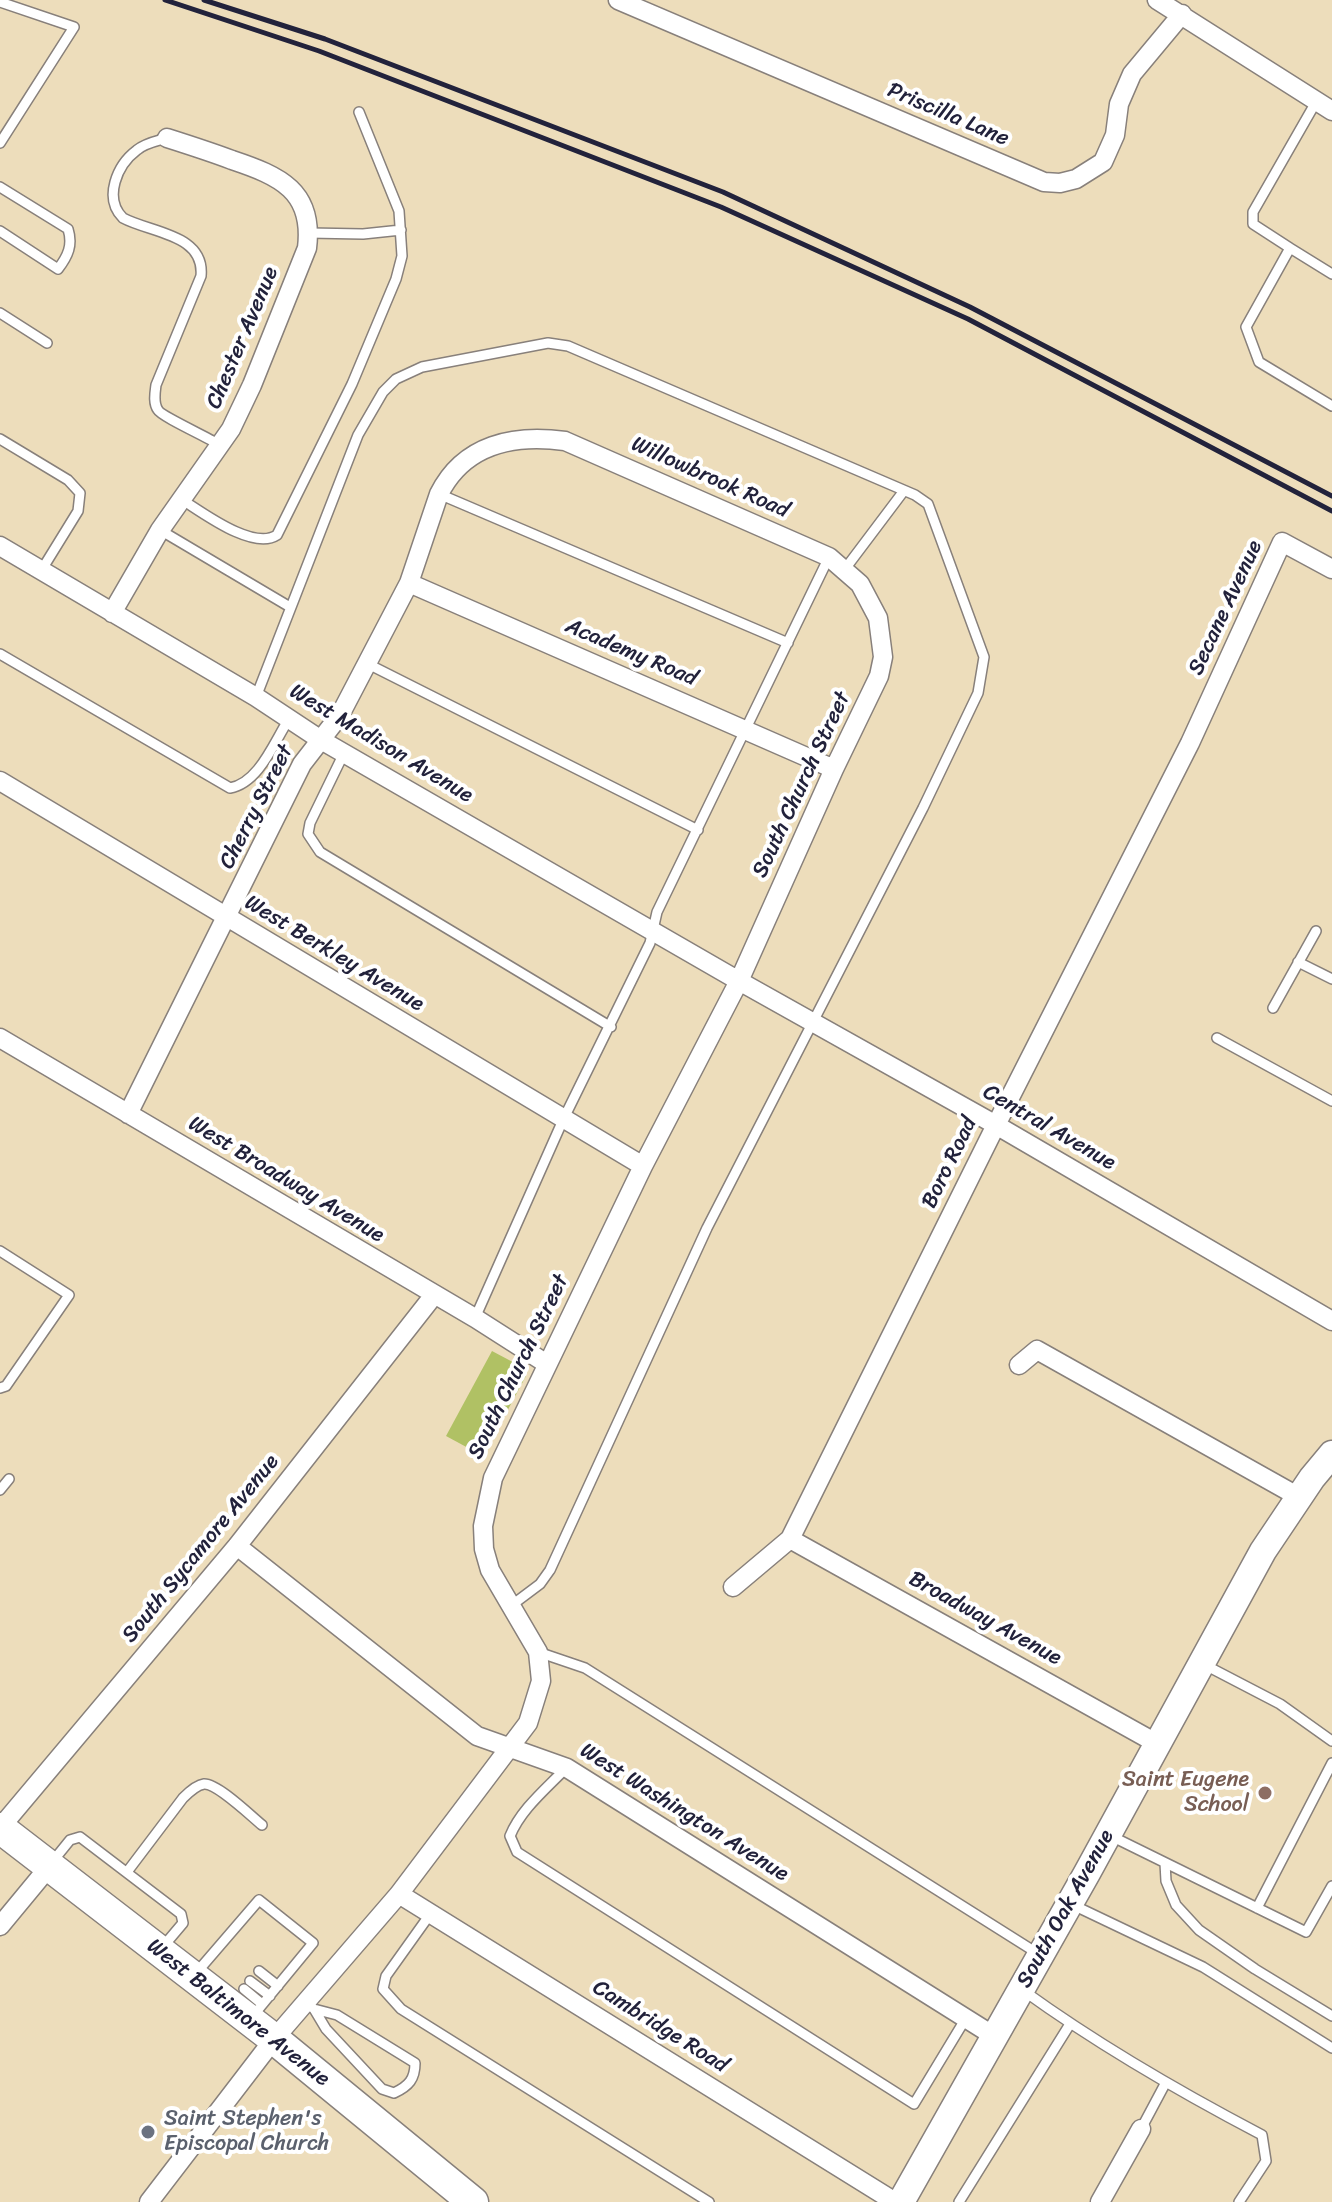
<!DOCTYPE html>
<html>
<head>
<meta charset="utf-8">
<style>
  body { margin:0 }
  canvas { display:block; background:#edddbb }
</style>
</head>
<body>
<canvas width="1332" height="2202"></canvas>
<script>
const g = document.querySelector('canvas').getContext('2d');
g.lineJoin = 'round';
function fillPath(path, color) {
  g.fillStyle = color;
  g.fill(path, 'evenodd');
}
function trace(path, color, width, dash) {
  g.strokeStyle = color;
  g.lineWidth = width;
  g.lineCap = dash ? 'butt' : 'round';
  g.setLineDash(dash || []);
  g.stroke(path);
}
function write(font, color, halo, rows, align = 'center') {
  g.font = font + ' Sriracha,sans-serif';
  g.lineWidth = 8;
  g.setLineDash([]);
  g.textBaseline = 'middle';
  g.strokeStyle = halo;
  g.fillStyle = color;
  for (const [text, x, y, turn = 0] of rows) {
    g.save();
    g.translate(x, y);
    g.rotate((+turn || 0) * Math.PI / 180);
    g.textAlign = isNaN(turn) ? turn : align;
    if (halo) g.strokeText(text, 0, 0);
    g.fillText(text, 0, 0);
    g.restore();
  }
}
const green = new Path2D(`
  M492 1351 524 1368 526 1376 483 1456 446 1436Z`);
const service = new Path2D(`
  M0 2 74 27 0 143
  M1316 102 1253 212V224L1290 248 1246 327 1259 362 1332 406
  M167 138C157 141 145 143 137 150 117 165 103 198 123 218 151 233 205 234 201 276L156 385C155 393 153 403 158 410 161 416 209 438 220 445
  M0 187 68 229C73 245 68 256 58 269L0 231
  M309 233 363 234 401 230
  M1290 248 1332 274
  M0 313 47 343
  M0 439 68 480 80 493 78 511 41 571
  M439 494 788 643
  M181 499C202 512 253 551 277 535L352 384 396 279 402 256 399 211 359 112
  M160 530 290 607
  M845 569 903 492
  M0 654 230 788C259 783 274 742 289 719
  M368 664 698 830
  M256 697 358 435 383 392 396 379 422 367 548 343 568 346 915 495 928 504 984 657 978 693 923 808 707 1228 550 1570 540 1584 512 1605
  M344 753 310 823 308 834 320 852 611 1027
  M1298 962 1332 979
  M1273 1008 1316 931
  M1217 1038 1332 1101
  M0 1251 69 1295 6 1386 0 1388
  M475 1318 563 1120 650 943 657 912 829 557
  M0 1490 9 1479
  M538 1652 585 1668 1037 1953
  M1205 1665 1280 1704 1332 1741
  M566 1768C546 1789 521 1809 510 1836L517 1852 914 2104 966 2018
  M1111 1836 1306 1932 1332 1886
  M53 1861 70 1840 80 1837 181 1914 183 1923 161 1949
  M1165 1863 1166 1881 1176 1905 1199 1930 1255 1969 1332 2016
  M127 1872 183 1798C188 1793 196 1785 204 1784 217 1783 251 1816 262 1825
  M1073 1905 1203 1967 1332 2048
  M1257 1908 1332 1763
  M431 1913 386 1976 383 1989 401 2009 709 2202
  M259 1971 278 1986
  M197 1972 259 1900 313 1943 252 2017
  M250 1981 270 1996
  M244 1989 262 2004
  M1024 1991C1100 2046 1180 2092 1262 2135L1266 2161 1239 2202
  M305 2002 314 2009 337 2015 415 2063C415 2079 409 2086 394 2093L382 2089 326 2029 314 2009
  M1141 2129 1165 2084
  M959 2202 1070 2024`);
const minor = new Path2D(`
  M618 0 1044 182 1060 183 1076 179 1103 162 1115 135 1119 104 1132 74 1182 14
  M1157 0 1332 111
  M0 546 256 697 321 740 739 981 996 1125 1332 1321
  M409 583 834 769
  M112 613 160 530 231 429 252 385 307 248C314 191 280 176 232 160 211 152 189 145 167 138
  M0 781 643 1166
  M0 1038 475 1318 547 1364
  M128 1114 302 764 340 715 409 583 439 494C464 444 514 434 565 441L829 557 860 584 878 618 883 657 879 676 834 769 739 981 643 1166 493 1478 483 1526 484 1549 490 1570 538 1652 541 1681 528 1723 399 1894 274 2039 149 2202
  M1019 1365 1037 1350 1299 1497
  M790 1539 1156 1743
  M237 1546 477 1736 567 1768 994 2036
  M733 1587 790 1539 996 1125 1190 743 1282 542 1332 569
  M0 1828 237 1546 434 1295
  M399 1894 895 2202
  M0 1926 48 1868
  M1100 2202 1141 2129`);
const secondary = new Path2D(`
  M901 2202 1087 1873 1263 1551 1312 1478 1332 1454`);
const primary = new Path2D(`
  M0 1828 274 2039 473 2202`);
const rail = new Path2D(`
  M165 0 319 51 721 207 968 319 1332 511
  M204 0 325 39 723 192 970 307 1332 496`);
const markers = [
  [1265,1793,8,"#8d6e63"],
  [148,2132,8,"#6b7280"]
];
const streetNames = [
  ["Priscilla Lane",948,115,23],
  ["Chester Avenue",243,338,-67],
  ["Willowbrook Road",710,478,24],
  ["Secane Avenue",1226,608,-65],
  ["Academy Road",631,653,23],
  ["West Madison Avenue",381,744,31],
  ["South Church Street",802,785,-65],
  ["Cherry Street",257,807,-63],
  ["West Berkley Avenue",334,954,31],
  ["Central Avenue",1049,1128,30],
  ["Boro Road",950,1163,-64],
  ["West Broadway Avenue",286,1180,31],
  ["South Church Street",519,1367,-64],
  ["South Sycamore Avenue",201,1549,-51],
  ["Broadway Avenue",985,1619,29],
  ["West Washington Avenue",684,1813,32],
  ["South Oak Avenue",1066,1909,-61],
  ["West Baltimore Avenue",238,2013,38],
  ["Cambridge Road",660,2027,32]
];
const educationNames = [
  ["Saint Eugene",1249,1780],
  ["School",1249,1805]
];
const worshipNames = [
  ["Saint Stephen's",164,2119],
  ["Episcopal Church",164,2144]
];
fillPath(green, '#b0c164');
trace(service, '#88807b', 12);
trace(minor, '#88807b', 21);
trace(secondary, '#88807b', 29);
trace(primary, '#88807b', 33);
trace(service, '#fff', 9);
trace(minor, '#fff', 18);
trace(secondary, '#fff', 26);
trace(primary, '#fff', 30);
trace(rail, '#22223b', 5);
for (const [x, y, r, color] of markers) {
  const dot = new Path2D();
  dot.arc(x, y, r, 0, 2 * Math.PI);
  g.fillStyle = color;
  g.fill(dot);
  trace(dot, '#fff', 3);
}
write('22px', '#22223b', '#fff', streetNames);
write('22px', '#785e54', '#fff', educationNames, 'right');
write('22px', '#5b616d', '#fff', worshipNames, 'left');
</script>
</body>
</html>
